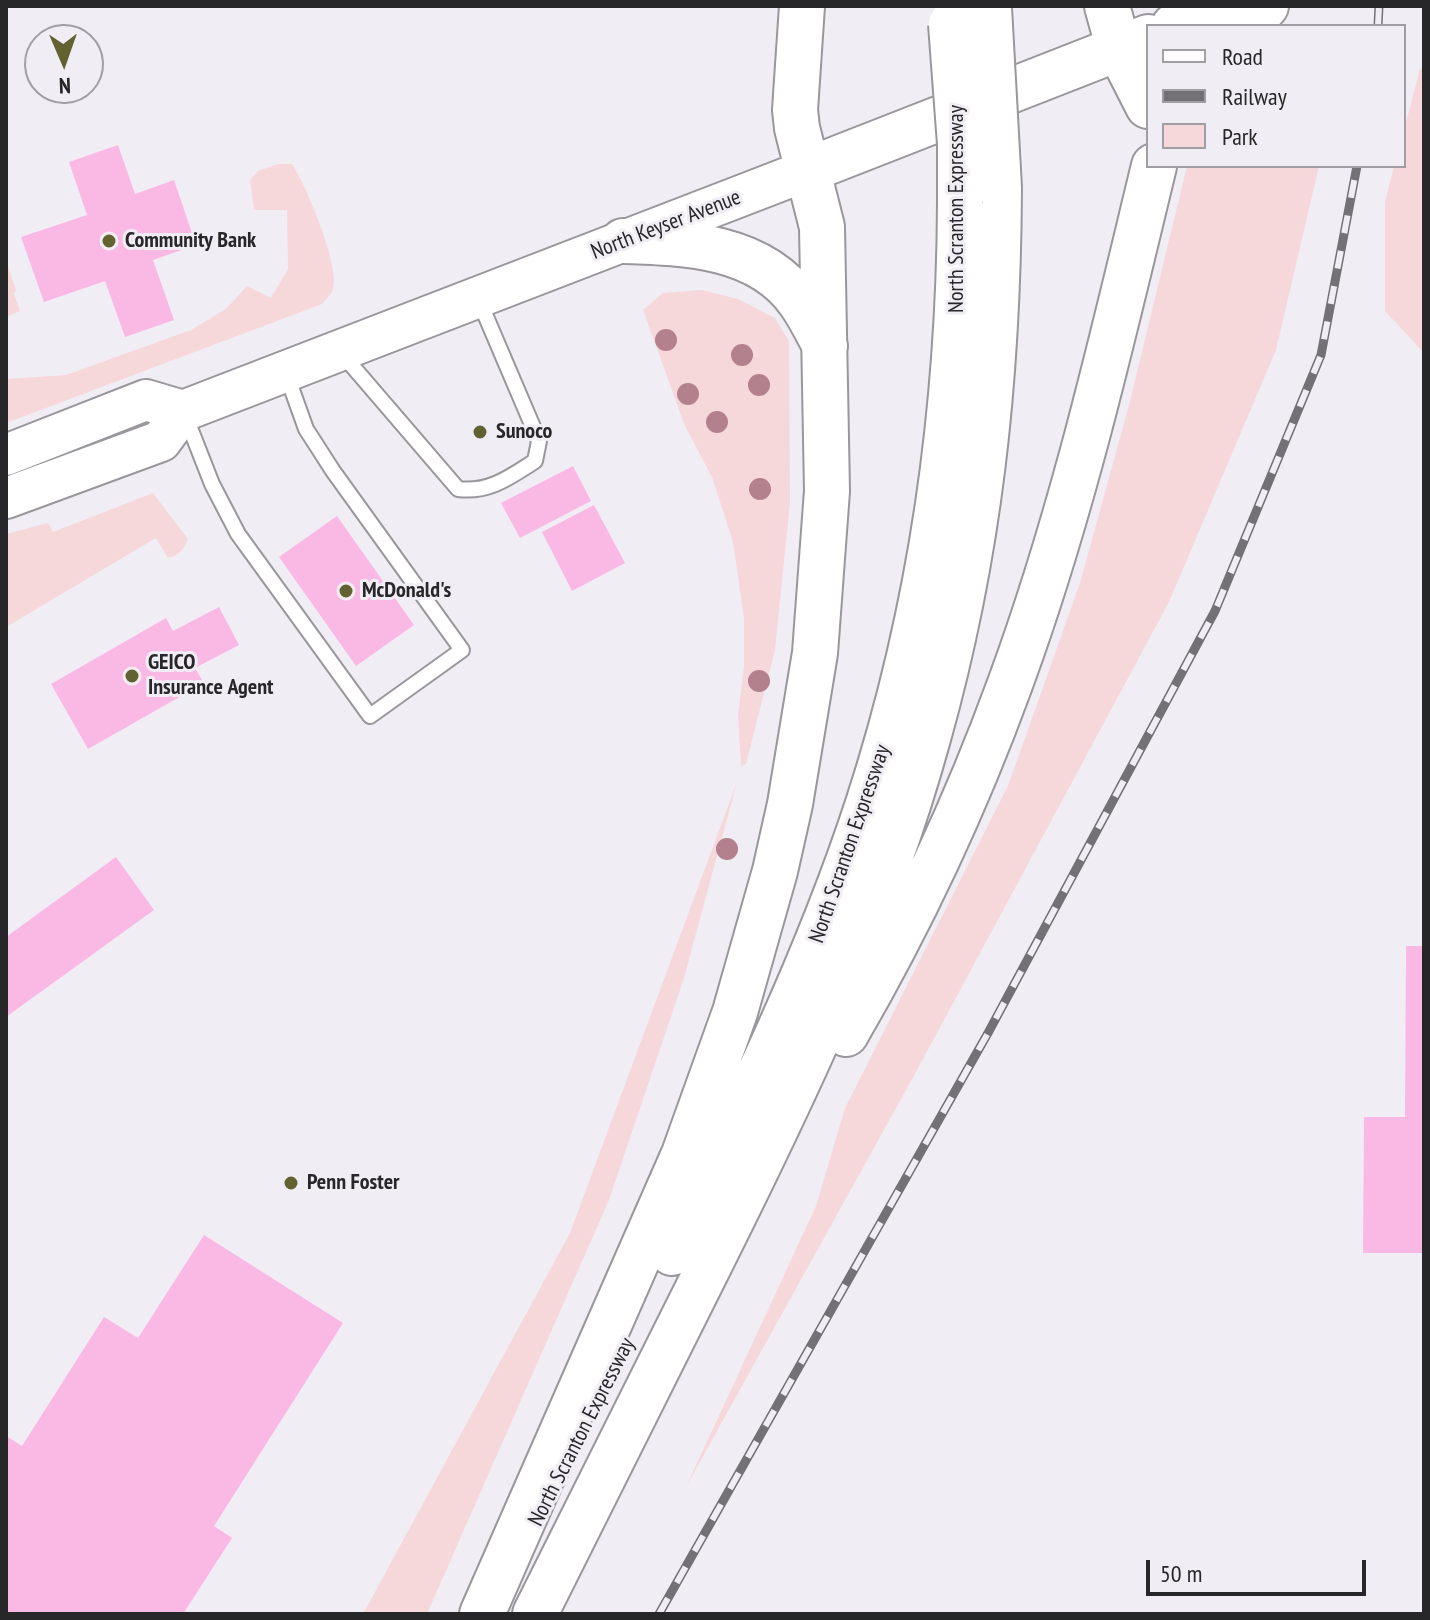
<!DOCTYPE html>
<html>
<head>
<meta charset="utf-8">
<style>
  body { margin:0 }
  #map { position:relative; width:1430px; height:1620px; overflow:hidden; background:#f1edf5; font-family:"PT Sans Narrow",sans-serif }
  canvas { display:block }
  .frame { position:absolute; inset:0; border:8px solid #272628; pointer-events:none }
  .legend { position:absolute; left:1146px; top:24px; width:260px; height:144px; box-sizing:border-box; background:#f1edf5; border:2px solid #a09da3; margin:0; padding:10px 14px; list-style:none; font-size:24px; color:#272628 }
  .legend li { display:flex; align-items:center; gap:16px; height:40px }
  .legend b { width:40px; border:2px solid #a09da3 }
  .north { position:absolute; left:24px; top:24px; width:80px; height:80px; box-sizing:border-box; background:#f1edf5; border:2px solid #a09da3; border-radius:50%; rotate:178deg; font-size:22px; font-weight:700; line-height:32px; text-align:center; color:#272628 }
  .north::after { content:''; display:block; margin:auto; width:28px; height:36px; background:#61622f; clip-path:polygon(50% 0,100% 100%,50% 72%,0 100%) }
  .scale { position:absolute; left:1146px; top:1560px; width:220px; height:36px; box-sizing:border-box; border:4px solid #272628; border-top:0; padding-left:10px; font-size:24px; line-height:28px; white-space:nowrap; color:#272628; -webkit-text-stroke:6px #f1edf5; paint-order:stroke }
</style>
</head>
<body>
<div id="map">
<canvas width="1430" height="1620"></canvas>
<div class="frame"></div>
<ul class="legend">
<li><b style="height:10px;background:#fff"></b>Road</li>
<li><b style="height:10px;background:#737175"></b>Railway</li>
<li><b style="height:22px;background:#f6d8da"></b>Park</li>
</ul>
<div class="north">N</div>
<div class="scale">50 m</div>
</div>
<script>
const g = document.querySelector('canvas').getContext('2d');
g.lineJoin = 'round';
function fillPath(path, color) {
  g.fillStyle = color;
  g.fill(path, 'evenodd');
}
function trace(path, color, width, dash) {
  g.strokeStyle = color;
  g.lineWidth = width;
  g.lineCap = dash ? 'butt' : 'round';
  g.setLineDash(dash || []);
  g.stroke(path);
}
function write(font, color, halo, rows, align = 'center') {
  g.font = font + ' "PT Sans Narrow",sans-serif';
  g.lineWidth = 6;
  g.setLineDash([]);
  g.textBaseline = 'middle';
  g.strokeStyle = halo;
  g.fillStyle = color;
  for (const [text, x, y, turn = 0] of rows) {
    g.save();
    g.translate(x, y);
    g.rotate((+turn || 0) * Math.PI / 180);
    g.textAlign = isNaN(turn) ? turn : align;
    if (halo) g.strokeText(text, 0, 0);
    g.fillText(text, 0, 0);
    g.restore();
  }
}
const green = new Path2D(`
  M1424 67V353L1385 311V202L1394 166H1404V130L1420 69Z
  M278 164H292C305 183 341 268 333 289 332 294 325 300 322 304L6 423V379L66 375 191 330 226 309 247 286 271 298 288 269 287 210H254L250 180 258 171Z
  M1187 166H1319L1276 350 1169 602 916 1072 686 1487 816 1206 845 1108 1008 786 1080 583 1129 405Z
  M6 260 16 290 14 294 20 311 6 317Z
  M702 290 738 299 775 318 789 341 790 502 775 650 746 764 741 766 738 715 744 666V618L733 542 712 477 685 426 643 310 663 293Z
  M153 493 188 539C184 549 179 556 168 558L156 538 6 627V534L48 523 53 532Z
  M737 782 684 978 609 1200 427 1614H363L570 1233Z`);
const building = new Path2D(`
  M118 145 135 194 174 180 196 245 153 260 174 320 125 337 105 281 44 302 21 237 87 215 69 162Z
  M573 466 591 501 520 538 501 503Z
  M594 505 625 563 572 591 542 532Z
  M337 516 414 625 356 666 279 557Z
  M219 607 239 645 195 668 204 683 88 749 51 684 166 618 173 631Z
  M116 857 154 910 6 1017V937Z
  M1406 946H1424V1253H1363L1364 1117H1405Z
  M204 1235 343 1323 214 1526 232 1538 183 1614H6V1436L22 1446 104 1317 138 1338Z`);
const service = new Path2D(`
  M342 354 458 489C489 493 510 477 535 461L539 441 478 298
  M185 415 212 484 238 534 370 716 462 650 333 471 306 429 286 373`);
const secondary = new Path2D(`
  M6 455 146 400 183 411
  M6 498 161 441 183 411 808 170`);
const primary = new Path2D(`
  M1174 26 1222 6
  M808 170 1148 37`);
const motorway = new Path2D(`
  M1107 6 1119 49 1148 106
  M1247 26 1266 6
  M623 241C686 243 760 245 800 302 810 316 817 331 825 346
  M846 1034C911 922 966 805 1010 684 1072 516 1112 339 1154 166
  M672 1253C745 1107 817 960 868 804 932 607 959 409 960 203
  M482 1614 684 1154 735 1012 775 871 790 804 815 653 827 491 822 227 797 128 795 110 802 6
  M535 1614C593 1498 651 1382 709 1266 794 1096 877 923 928 738 980 553 998 380 999 188`);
const rail = new Path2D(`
  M1378 26 1379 6
  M659 1614 988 1033 1215 611 1321 355 1357 166`);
const motorwayBridge = new Path2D(`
  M989 8 999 188
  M951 24 960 144V203`);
const trees = [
  [666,340],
  [742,355],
  [759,385],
  [688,394],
  [717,422],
  [760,489],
  [759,681],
  [727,849]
];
const markers = [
  [109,241,8,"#61622f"],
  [480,432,8,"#61622f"],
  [346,591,8,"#61622f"],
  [132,676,8,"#61622f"],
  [291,1183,8,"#61622f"]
];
const streetNames = [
  ["North Scranton Expressway",957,209,-90],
  ["North Keyser Avenue",666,225,-21],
  ["North Scranton Expressway",850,844,-71],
  ["North Scranton Expressway",582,1432,-63]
];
const poiNames = [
  ["Community Bank",125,241],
  ["Sunoco",496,432],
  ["McDonald's",362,591],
  ["GEICO",148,663],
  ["Insurance Agent",148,688],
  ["Penn Foster",307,1183]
];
fillPath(green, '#f6d8da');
fillPath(building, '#fab9e4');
trace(service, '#99969c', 18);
trace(secondary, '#99969c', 44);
trace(primary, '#99969c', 48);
trace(motorway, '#99969c', 48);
trace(service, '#fff', 14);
trace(secondary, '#fff', 40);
trace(primary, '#fff', 44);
trace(motorway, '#fff', 44);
trace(rail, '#737175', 9);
trace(rail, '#f1edf5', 6, [18]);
trace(motorwayBridge, '#99969c', 48, []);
trace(motorwayBridge, '#fff', 44);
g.fillStyle = '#b3808e';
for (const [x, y] of trees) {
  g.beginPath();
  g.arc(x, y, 11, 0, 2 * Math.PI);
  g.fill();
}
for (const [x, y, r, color] of markers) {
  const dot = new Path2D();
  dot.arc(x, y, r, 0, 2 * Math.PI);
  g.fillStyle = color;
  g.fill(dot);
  trace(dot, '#f1edf5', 3);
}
write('22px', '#272628', '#f1edf5', streetNames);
write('bold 22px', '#272628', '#f1edf5', poiNames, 'left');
</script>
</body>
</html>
